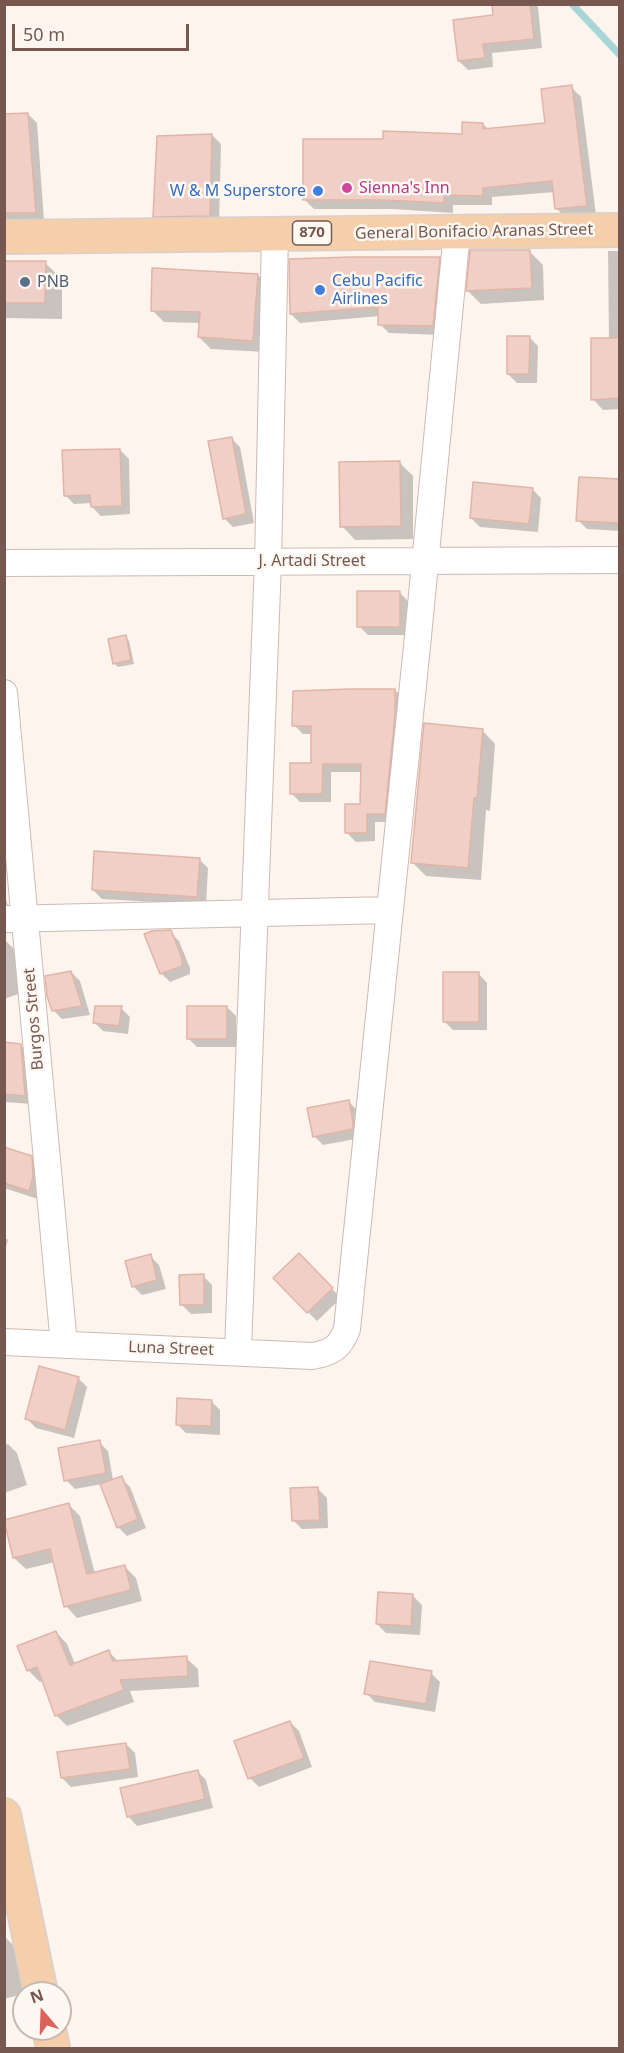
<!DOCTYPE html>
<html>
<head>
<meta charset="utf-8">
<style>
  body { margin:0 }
  #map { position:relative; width:624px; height:2053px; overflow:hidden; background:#fcf4ed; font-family:"Noto Sans",sans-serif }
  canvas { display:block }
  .frame { position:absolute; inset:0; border:6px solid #775850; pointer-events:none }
  .north { position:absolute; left:12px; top:1981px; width:60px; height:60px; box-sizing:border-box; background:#fef8f3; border:2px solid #c8b8b2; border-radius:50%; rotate:341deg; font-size:16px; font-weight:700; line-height:24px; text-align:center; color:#775850 }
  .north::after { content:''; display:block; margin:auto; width:21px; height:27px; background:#dd635a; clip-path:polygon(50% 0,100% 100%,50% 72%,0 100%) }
  .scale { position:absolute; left:12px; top:24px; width:177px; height:27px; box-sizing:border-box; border:3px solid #775850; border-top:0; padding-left:8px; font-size:18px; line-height:21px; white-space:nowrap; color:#775850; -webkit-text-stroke:4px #fef8f3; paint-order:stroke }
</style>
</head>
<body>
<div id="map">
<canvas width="624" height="2053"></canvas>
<div class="frame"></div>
<div class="north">N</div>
<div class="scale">50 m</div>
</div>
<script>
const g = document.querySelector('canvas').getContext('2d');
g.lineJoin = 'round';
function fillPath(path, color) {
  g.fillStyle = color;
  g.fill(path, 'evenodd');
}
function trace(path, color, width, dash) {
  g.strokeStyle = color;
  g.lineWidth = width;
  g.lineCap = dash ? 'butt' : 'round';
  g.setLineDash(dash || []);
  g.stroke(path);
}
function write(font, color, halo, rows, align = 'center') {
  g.font = font + ' "Noto Sans",sans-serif';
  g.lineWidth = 5;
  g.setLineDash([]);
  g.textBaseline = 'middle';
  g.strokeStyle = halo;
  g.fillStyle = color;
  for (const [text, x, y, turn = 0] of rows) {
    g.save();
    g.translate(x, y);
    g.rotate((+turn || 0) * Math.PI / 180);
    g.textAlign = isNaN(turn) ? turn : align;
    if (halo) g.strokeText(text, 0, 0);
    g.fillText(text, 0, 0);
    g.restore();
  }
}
const shadow = new Path2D(`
  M493 4H535L538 7 542 48 492 53 493 67 468 70 459 61 495 16Z
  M571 87 581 97 596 215 567 219 557 209 555 192 492 197V205H453V213L393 209H314L304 199 384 141 464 136 483 124 489 130 547 125Z
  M28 114 37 123 44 221 4 222V116Z
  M212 135 221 144 219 224 164 225 155 216Z
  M529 251 543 265 544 300 481 304 468 291 472 252Z
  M608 251H620V409L603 410 593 399 609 339Z
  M439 258 448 267 442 335 389 333 380 324V316L300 323 291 314Z
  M4 262 45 263 62 279V319L4 318Z
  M258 275 270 287 265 352 211 349 199 337 200 323 164 322 152 310Z
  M529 337 538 346 537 383H517L508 374Z
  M231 438 240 447 254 523 233 527 224 518Z
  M120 450 129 459 130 514 101 516 92 507V503L74 504 65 495Z
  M399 462 413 476V539L355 540 342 526Z
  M620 481V531L587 529 578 520Z
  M532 489 541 498 538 532 480 527 471 518Z
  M399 592 408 601V635H368L359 626Z
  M125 637 129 641 134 664 118 667 114 663Z
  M395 690 404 699 394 822H375V841L356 842 346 832 362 806V772H331V802H300L291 793 312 765 313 734H303L294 725Z
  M482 730 495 744 490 811 486 810 481 880 426 876 413 863Z
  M199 859 208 868 206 905 102 899 93 890Z
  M4 893 8 906 4 907Z
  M170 932 179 941 190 968V974L170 982 161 973Z
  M4 939 13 948 22 971 24 992 4 999Z
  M71 972 80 981 90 1015 62 1019 53 1010Z
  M478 973 487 983V1030H453L444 1021Z
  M227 1007 236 1016V1047H197L188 1038Z
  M121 1008 130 1017 128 1034 103 1031 94 1022Z
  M4 1044 21 1045 30 1054 33 1104 4 1102Z
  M349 1102 358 1111 361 1138 323 1145 314 1136Z
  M4 1150 31 1157 40 1167 38 1199 4 1188Z
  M4 1237 8 1240 4 1253Z
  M150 1256 159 1265 166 1289 142 1295 133 1286Z
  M299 1256 341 1298 317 1321 275 1279Z
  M203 1276 212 1285V1313L191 1314 182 1305Z
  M78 1378 87 1387 74 1438 36 1428 27 1419Z
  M211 1401 220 1410V1435L186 1433 177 1424Z
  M99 1442 108 1451 113 1480 121 1478 130 1487 146 1528 127 1536 118 1527 102 1484 75 1489 66 1480Z
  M8 1444 17 1453 27 1485 4 1493V1445Z
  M318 1489 327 1498 328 1528 302 1529 293 1520Z
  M68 1504 80 1516 95 1574 124 1566 136 1578 142 1601 77 1618 66 1606 55 1562 26 1569 14 1558Z
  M413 1596 422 1605 420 1635 386 1633 377 1624Z
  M56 1632 67 1644 75 1664 109 1652 119 1662 186 1658 198 1669 199 1687 130 1691 134 1702 67 1726 56 1715 43 1680 40 1682 28 1670Z
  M431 1673 440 1682 435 1712 375 1702 366 1693Z
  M290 1722 299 1731 312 1767 259 1787 250 1778 236 1742Z
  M126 1744 135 1753 138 1777 71 1787 62 1778Z
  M197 1771 206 1780 213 1808 137 1826 128 1816Z
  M4 1936 16 1948 27 1993 4 1999Z`);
const stream = new Path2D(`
  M572 4 620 55`);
const building = new Path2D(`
  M492 4H530L534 39 483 44 485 58 458 61 453 20 493 15Z
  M572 85 587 206 555 209 552 181 483 188V196L444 195V203L382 200H303V139H383V131L462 134V122L483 123V129L545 123 541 89Z
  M28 113 36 213H4V114Z
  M212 134 210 216 153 217 157 136Z
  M470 250H530L532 288 466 291Z
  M352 257H440L433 326 378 325V307L290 314 289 259Z
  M4 261H46L45 303H4Z
  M152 268 258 274 253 341 198 337 200 312 151 311Z
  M507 336H530L529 374H507Z
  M591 338H620V398L591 400Z
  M232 437 246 514 223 519 208 441Z
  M120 449 122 506 91 507 90 495 64 496 62 450Z
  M400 461 401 526 340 527 339 462Z
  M579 477 620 479V523L576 521Z
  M473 482 533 488 529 524 470 518Z
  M357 591H400V627H357Z
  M126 635 131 660 113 664 108 639Z
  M351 689H395V715L385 814H367V833H345V804H360L361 764H323L322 794H290V763H311V726H292L293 691Z
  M424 723 483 729 477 798H474L468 868 411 863Z
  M94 851 200 858 197 897 92 890Z
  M171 930 182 958V966L160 974 144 934 152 931Z
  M71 971 82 1006 52 1011 47 996 45 976Z
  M443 972H479V1022H443Z
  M95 1006H122L119 1026 93 1023Z
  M187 1006H227V1039H187Z
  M4 1042 21 1044 25 1096 4 1094Z
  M349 1100 353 1122V1129L313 1137 307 1108Z
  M4 1147 32 1156 33 1177 29 1191 4 1183Z
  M299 1253 333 1288 307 1313 273 1278Z
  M151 1254 157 1280 132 1287 125 1261Z
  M204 1274V1305H180L179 1275Z
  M39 1366 79 1377 65 1430 25 1419Z
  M177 1398 212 1400 211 1426 176 1425Z
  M100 1440 106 1473 64 1481 58 1448Z
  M122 1476 138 1519 117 1528 100 1484Z
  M318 1487 320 1520 292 1521 290 1488Z
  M69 1503 87 1574 125 1565 131 1590 64 1607 50 1549 13 1558 4 1520Z
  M378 1592 413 1594 411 1626 376 1624Z
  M56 1631 70 1665 109 1650 113 1661 187 1656 188 1676 120 1680 124 1690 55 1716 37 1667 27 1671 17 1646Z
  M370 1661 432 1671 426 1704 364 1694Z
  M290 1721 304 1758 248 1779 234 1741Z
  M126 1743 130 1769 61 1778 57 1752Z
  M198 1770 205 1799 127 1817 120 1788Z`);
const minor = new Path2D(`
  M4 563 620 560
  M4 693 64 1345
  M4 919 390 910
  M4 1342 312 1356C331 1353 340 1348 347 1329 385 963 423 598 457 232
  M238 1351 268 562 275 234`);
const major = new Path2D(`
  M4 237 620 230
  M4 1815 41 1993
  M49 2029 53 2048`);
const markers = [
  [347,188,6,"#d1479c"],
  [318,191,6,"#3f7fe0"],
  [25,282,6,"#5c6f8a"],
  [320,290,6,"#3f7fe0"]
];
const shields = [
  [312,233,39]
];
const shieldNames = [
  ["870",312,233]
];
const hotelNames = [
  ["Sienna's Inn",359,188]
];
const shopNames = [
  ["W & M Superstore",306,191],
  ["Cebu Pacific",332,281,"left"],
  ["Airlines",332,299,"left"]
];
const streetNames = [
  ["General Bonifacio Aranas Street",474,232,-1],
  ["J. Artadi Street",312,561],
  ["Burgos Street",34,1019,-95],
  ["Luna Street",171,1349,2]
];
const serviceNames = [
  ["PNB",37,282]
];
fillPath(shadow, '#0003');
trace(stream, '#a8d6d6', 7);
fillPath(building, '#f0d0c6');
trace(building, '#e2b4a7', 1.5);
trace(minor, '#cebab2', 28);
trace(major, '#d9d0ce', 36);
trace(minor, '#fff', 26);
trace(major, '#f5ceaa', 33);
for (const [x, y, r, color] of markers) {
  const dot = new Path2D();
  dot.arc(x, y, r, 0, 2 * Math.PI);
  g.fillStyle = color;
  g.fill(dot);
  trace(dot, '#fef8f3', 2);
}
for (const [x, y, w] of shields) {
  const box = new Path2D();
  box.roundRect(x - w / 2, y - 12, w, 24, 4.5);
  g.fillStyle = '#fef8f3';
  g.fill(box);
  trace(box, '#775850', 1.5);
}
write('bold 15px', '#775850', null, shieldNames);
write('16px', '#b23c85', '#fef8f3', hotelNames, 'left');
write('16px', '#366cbe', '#fef8f3', shopNames, 'right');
write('16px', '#775850', '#fef8f3', streetNames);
write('16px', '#4e5e75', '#fef8f3', serviceNames, 'left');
</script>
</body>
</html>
